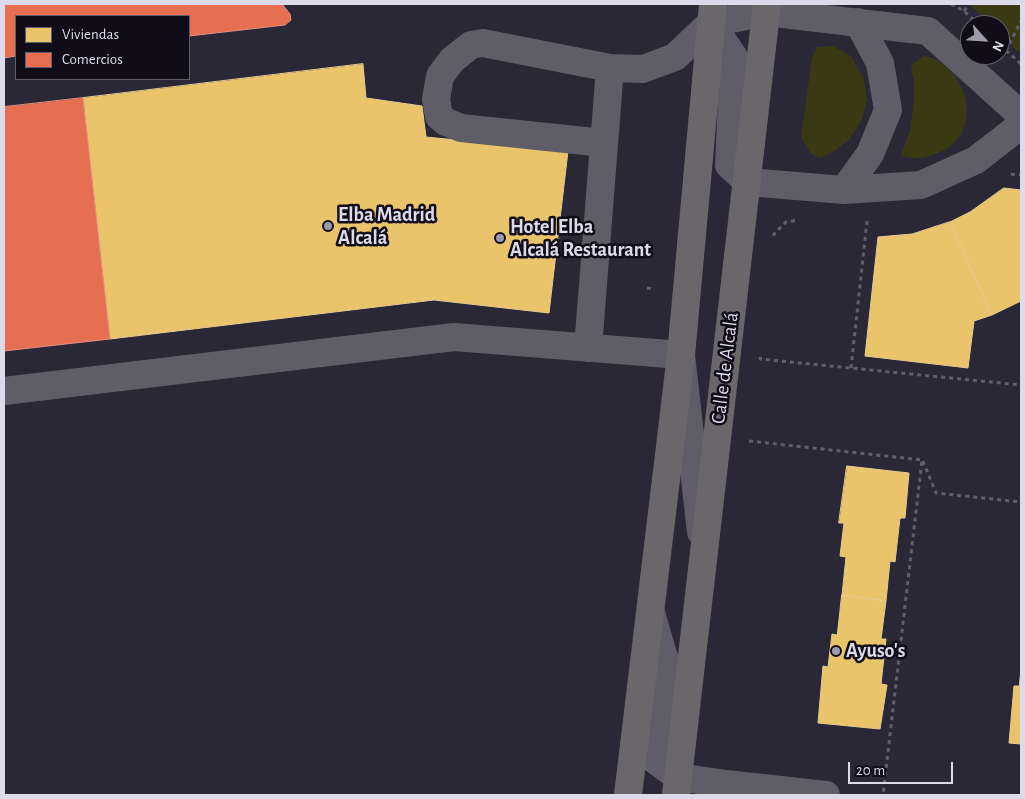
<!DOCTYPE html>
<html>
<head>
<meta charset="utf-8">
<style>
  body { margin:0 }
  #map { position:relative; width:1025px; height:799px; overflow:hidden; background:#2a2736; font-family:"Alegreya Sans",sans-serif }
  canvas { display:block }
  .frame { position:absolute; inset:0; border:5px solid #dddaec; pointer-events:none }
  .legend { position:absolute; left:15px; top:15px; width:175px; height:65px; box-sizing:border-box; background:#100d19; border:1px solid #625f6d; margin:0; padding:6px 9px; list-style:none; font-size:15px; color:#dddaec }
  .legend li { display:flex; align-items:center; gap:10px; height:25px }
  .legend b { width:25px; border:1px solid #625f6d }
  .north { position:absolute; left:960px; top:15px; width:50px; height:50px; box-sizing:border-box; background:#100d19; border:1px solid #625f6d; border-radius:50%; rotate:116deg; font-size:14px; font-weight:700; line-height:20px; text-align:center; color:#dddaec }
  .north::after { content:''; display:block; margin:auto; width:18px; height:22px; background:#9e9bac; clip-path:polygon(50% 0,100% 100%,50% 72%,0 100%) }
  .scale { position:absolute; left:848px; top:762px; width:105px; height:22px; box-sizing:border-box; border:2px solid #dddaec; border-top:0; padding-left:6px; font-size:15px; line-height:18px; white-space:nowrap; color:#dddaec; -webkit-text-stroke:4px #100d19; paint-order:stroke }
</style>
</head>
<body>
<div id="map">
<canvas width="1025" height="799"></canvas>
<div class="frame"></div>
<ul class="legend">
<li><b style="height:14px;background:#e9c46a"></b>Viviendas</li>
<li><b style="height:14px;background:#e76f51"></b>Comercios</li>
</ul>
<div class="north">N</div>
<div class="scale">20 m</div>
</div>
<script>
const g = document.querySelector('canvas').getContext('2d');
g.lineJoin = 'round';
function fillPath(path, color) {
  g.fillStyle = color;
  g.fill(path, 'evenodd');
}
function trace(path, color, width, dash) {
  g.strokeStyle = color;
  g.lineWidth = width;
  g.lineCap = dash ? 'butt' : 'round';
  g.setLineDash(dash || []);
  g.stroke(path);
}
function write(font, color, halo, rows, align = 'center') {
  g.font = font + ' "Alegreya Sans",sans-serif';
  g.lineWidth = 5;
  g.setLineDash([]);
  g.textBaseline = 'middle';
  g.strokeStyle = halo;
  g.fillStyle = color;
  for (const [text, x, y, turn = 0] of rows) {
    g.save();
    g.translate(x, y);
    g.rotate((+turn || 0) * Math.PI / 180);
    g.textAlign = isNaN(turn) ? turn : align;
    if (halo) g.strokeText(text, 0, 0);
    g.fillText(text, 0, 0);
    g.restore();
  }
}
const green = new Path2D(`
  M969 4H1021V52L1017 51 1000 34V25H991Z
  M833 46 851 56 864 79 867 100 862 120 850 139 834 151 820 158 811 154 801 137 812 58 817 47Z
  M924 56C962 63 983 118 952 145 948 149 941 152 935 154 924 159 912 160 901 155L910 130 914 103V80L911 70 913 64Z`);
const homes = new Path2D(`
  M363 64 366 98 422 106 426 137 568 151 549 313 434 300 110 339 83 98Z
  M1004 188 1021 190V301L992 315 950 222 970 212Z
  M950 222 992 315 974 321 968 368 865 356 878 237 912 234Z
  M847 466 909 473 905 518H900L895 562 890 561 886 601 842 595 846 557 840 556 844 523H839Z
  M842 595 886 601 881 639H886L881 684 887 685 880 729 818 723 823 666 828 667 832 634 837 635Z
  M1021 669V744L1009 743 1014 686H1019Z`);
const shops = new Path2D(`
  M4 4H282L290 14 291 20 285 25 189 36V16H16V56L4 58Z
  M83 98 110 339 4 351V107Z`);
const path = new Path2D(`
  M951 4 964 11 979 25
  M964 11 969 4
  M1000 45 1021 64
  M1006 51 1021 21
  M1011 174 1021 175
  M774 236V234L786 222 798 220
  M647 288 654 289
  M760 357V359L1021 385
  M851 368 867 221
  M749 441 922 460 883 795
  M923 461 936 493 1021 502`);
const minor = new Path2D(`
  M711 23 734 57 729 165 748 182 844 190 921 185 976 160 1021 125
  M711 23 766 12 928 31 1021 115
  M604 143 461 128 446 122 439 116 436 99 440 76 452 60 471 45 483 43 610 68
  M844 190 870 154 888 110 880 63 858 22
  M588 348 610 68 643 69 675 57 711 23
  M4 391 454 337 681 355 701 532
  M651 613 667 668 655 760 678 777 726 784 826 795`);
const major = new Path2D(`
  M628 795 681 355 713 4
  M676 795 767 4`);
const markers = [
  [328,226,5,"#9e9bac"],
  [500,238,5,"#9e9bac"],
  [836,651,5,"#9e9bac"]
];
const poiNames = [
  ["Elba Madrid",338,215],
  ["Alcalá",338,238],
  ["Hotel Elba",510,227],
  ["Alcalá Restaurant",510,250],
  ["Ayuso's",846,651]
];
const streetNames = [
  ["Calle de Alcalá",725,368,-83]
];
fillPath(green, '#393a13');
fillPath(homes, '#e9c46a');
trace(homes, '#e5cb91', 1);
fillPath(shops, '#e76f51');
trace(shops, '#e48f80', 1);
trace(path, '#615f6a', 3, [4, 4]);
trace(minor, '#5f5d68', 28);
trace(major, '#6b6669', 28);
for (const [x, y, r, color] of markers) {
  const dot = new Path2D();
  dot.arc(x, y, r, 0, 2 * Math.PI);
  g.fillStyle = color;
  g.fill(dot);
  trace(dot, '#100d19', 2);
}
write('bold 20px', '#dddaec', '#100d19', poiNames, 'left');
write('20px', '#dddaec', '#100d19', streetNames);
</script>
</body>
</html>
